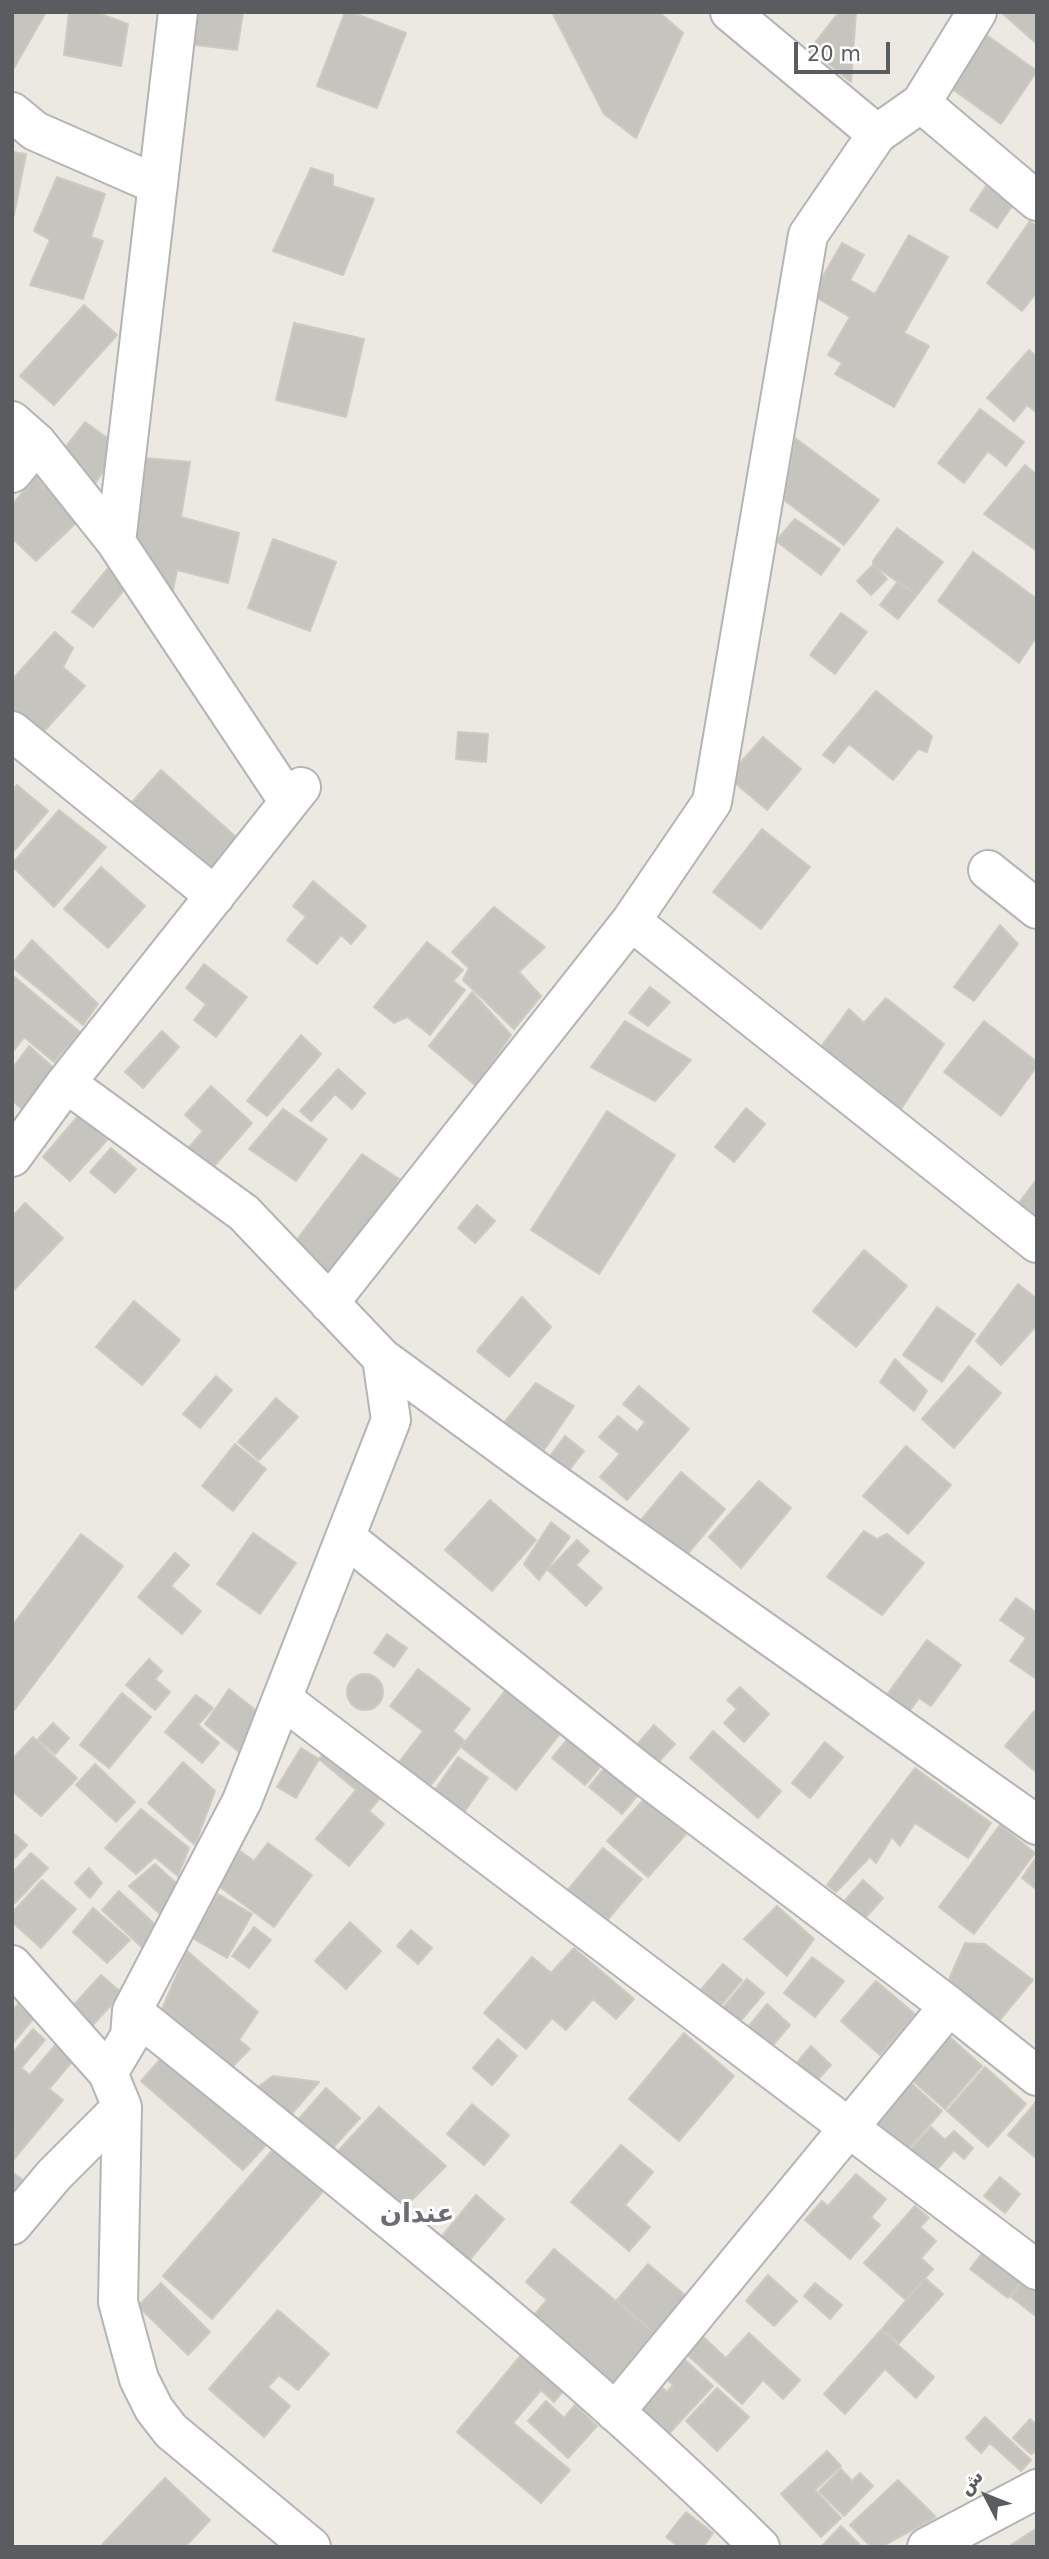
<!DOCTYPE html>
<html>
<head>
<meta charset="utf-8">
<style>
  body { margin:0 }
  #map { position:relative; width:1049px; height:2559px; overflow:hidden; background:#ebe9e1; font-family:"DejaVu Sans","Noto Naskh Arabic",sans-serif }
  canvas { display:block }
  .frame { position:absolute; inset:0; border:14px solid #5a5d60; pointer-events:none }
  .north { position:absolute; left:951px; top:2461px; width:70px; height:70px; -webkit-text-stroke:5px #fff; paint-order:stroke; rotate:312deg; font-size:19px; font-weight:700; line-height:28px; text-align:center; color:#5a5d60 }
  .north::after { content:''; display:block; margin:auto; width:24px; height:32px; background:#5a5d60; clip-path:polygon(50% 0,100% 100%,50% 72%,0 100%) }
  .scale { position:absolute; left:794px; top:42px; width:96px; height:32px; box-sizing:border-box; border:4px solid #5a5d60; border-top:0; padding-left:9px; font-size:21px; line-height:24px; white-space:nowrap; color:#5a5d60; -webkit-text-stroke:5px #fff; paint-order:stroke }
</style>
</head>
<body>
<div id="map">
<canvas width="1049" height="2559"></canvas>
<div class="frame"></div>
<div class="north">ش</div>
<div class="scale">20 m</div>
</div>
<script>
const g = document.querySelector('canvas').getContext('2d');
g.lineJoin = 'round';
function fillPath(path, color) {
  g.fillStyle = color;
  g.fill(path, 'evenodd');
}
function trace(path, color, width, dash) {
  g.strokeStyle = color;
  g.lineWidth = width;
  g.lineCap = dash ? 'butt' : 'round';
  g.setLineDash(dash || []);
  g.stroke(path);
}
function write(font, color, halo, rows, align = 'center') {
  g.font = font + ' "DejaVu Sans","Noto Naskh Arabic",sans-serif';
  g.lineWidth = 6;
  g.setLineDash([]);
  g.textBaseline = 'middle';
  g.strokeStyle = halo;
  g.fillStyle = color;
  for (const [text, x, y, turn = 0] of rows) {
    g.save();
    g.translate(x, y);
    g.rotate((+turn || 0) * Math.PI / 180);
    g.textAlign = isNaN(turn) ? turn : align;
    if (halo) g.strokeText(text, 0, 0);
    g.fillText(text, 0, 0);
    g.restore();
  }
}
const building = new Path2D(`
  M12 12H46L14 68 12 67Z
  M69 12H95L128 24 121 66 64 55Z
  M193 12 243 13 237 50 188 44Z
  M345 12H351L406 33 377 108 317 86Z
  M552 12H659L683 33 636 138 604 114Z
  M839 12H856L851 82 810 49Z
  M1003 12H1037V44L1002 13Z
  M978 29 1037 71 1001 124 941 81Z
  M12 152 26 154 14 215 12 214Z
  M311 168 333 175V186L374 199 343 275 273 251Z
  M57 177 105 194 91 237 103 241 83 299 30 285 50 240 34 231Z
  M986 186 1013 205 997 228 970 210Z
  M1030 221 1037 227V292L1022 311 987 283Z
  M909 235 948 257 904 333 929 346 894 407 835 374 842 363 828 355 850 317 812 295 842 243 864 255 850 280 875 294Z
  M84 305 117 335 54 405 20 376Z
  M294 323 364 339 346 417 276 400Z
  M1029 350 1037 357V413L1027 405 1014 421 987 398Z
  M980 409 1024 442 1006 466 988 451 964 483 938 463Z
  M85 422 120 447 92 488 57 458Z
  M795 438 879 500 844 545 784 500Z
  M145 458 190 462 181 517 239 533 228 583 177 570 172 595 135 556Z
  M1025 465 1037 475V551L984 514Z
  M36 476 77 522 36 561 12 538V505Z
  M795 519 840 549 821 575 776 541Z
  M897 528 943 562 917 595 873 565V561Z
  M273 539 336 562 310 631 248 608Z
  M973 552 1037 599V636L1019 663 938 601Z
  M873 565 887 579 871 595 857 581Z
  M109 567 124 590 93 627 72 612Z
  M898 581 917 595 898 619 880 605Z
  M841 613 867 632 835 674 810 655Z
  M55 632 73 648 63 667 85 686 37 739 12 717V680Z
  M876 691 932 736 927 752 918 749 893 780 849 744 834 763 823 755Z
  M458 732 488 734 486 762 456 759Z
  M763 737 801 769 767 810 728 777Z
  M161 770 236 837 207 876 125 810Z
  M17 785 48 811 13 852 12 791Z
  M59 810 106 847 54 907 12 866V864Z
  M762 829 810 867 761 929 713 892Z
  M101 867 145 906 108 948 64 909Z
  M313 881 366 926 351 944 341 935 317 964 287 940 306 917 293 906Z
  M494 907 545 947 519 972 541 996 514 1029 463 980 469 968 452 952Z
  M1000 925 1018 944 974 1001 954 987Z
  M32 940 98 1004 83 1025 12 967V964Z
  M427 942 463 970 453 981 465 990 430 1035 407 1017 394 1023 374 1007Z
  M204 964 247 997 216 1037 194 1020 206 1004 186 988Z
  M12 975 80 1032 54 1062 24 1037 12 1053Z
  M650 987 670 1002 648 1026 629 1013Z
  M472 992 511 1035 476 1086 429 1046Z
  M886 998 944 1044 895 1118 815 1055 849 1009 864 1023Z
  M625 1021 691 1060 655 1101 591 1067Z
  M984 1021 1037 1062V1066L1001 1116 944 1072Z
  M162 1031 179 1047 143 1088 125 1072Z
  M301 1035 321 1054 267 1116 247 1101Z
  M29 1046 55 1069 24 1111 12 1100V1069Z
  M338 1069 365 1093 352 1109 335 1094 311 1121 300 1111Z
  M211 1086 252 1123 208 1173 185 1152 203 1131 185 1115Z
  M746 1108 765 1124 734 1162 715 1147Z
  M283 1109 327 1139 296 1181 249 1149Z
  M607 1111 675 1155 599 1274 531 1230Z
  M79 1115 107 1140 70 1181 43 1157Z
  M111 1148 136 1169 115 1193 90 1172Z
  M362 1154 399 1179 336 1277 292 1246Z
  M1037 1179V1230L1011 1213Z
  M25 1203 63 1238 13 1291 12 1217Z
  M477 1205 495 1221 475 1243 458 1228Z
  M864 1250 907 1286 856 1347 813 1311Z
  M1018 1284 1037 1299V1325L1001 1365 976 1341Z
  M522 1297 551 1327 509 1377 477 1351Z
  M134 1301 180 1340 142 1385 96 1347Z
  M937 1307 975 1334 942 1382 903 1355Z
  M895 1359 927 1391 914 1411 880 1382Z
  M969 1366 1001 1393 954 1448 922 1419Z
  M216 1376 232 1390 200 1428 183 1414Z
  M536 1383 574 1406 544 1450 503 1424Z
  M639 1386 689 1429 627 1500 600 1477 620 1454 599 1437 618 1416 637 1432 645 1422 623 1404Z
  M276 1398 298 1417 259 1460 238 1442Z
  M565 1436 584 1451 560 1482 541 1468Z
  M235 1444 266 1469 233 1511 202 1486Z
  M906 1446 951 1485 908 1534 863 1496Z
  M681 1472 725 1509 675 1569 631 1532Z
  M759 1481 791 1508 741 1568 709 1537Z
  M490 1500 536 1540 492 1591 445 1550Z
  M551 1522 570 1537 539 1580 524 1564Z
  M864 1531 877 1539 887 1534 924 1563 882 1615 827 1577Z
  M253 1533 296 1563 260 1614 217 1584Z
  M81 1534 123 1566 12 1713V1626Z
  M577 1540 589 1551 576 1565 602 1588 586 1606 548 1570Z
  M175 1553 189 1565 171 1586 201 1611 182 1634 138 1597Z
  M1016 1598 1037 1613V1675L1035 1678 1010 1661 1026 1638 1000 1620Z
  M387 1634 407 1648 394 1667 374 1653Z
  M927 1640 961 1665 931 1706 919 1698 901 1723 878 1707Z
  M149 1659 162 1671 155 1679 170 1692 155 1710 126 1685Z
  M418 1669 470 1709 453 1731 465 1741 424 1794 393 1770 423 1731 390 1706Z
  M347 1692a18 18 0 1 1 36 0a18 18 0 1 1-36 0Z
  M508 1687 563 1730 516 1790 461 1747Z
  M740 1687 769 1714 744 1742 724 1723 737 1709 727 1700Z
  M229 1689 259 1713 239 1752 205 1724Z
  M122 1693 151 1717 109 1768 80 1745Z
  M196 1695 213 1708 198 1725 219 1743 202 1763 165 1732Z
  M1037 1708V1773L1005 1746Z
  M53 1723 69 1738 55 1754 38 1739Z
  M654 1725 675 1744 654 1767 634 1748Z
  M713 1731 781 1791 758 1818 690 1758Z
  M571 1735 604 1762 585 1785 552 1758Z
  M33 1737 77 1778 41 1816 12 1791V1755L14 1757Z
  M825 1742 843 1757 810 1798 792 1783Z
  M301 1748 319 1759 296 1798 277 1787Z
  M328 1748 384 1793 369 1811 384 1824 349 1866 316 1839 356 1790 319 1759Z
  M458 1757 488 1778 462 1815 432 1794Z
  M183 1762 215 1791 195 1845 148 1803Z
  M95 1764 135 1802 116 1822 76 1785Z
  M608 1764 641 1791 622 1814 589 1787Z
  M915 1768 991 1823 968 1858 915 1823 900 1846 892 1837 876 1863 870 1857 836 1892 827 1885Z
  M645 1798 686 1834 648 1877 607 1841Z
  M141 1809 189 1848 178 1876 155 1857 136 1874 105 1848Z
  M1000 1825 1035 1853 974 1934 939 1907Z
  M12 1832 27 1845 12 1861Z
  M268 1843 312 1875 274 1927 216 1884 240 1851 254 1861Z
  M603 1848 642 1879 604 1924 566 1892Z
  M31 1853 48 1868 15 1903 12 1901V1873Z
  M1037 1856V1890L1022 1878Z
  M155 1864 175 1882 176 1893 160 1914 129 1886Z
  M89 1868 102 1883 90 1898 75 1883Z
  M42 1880 76 1909 41 1948 12 1922V1913Z
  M863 1880 883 1898 860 1924 840 1906Z
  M119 1891 162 1931 148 1953 102 1910Z
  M218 1894 252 1914 227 1958 192 1938Z
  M777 1906 814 1939 787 1976 744 1939Z
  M93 1908 130 1940 107 1963 73 1932Z
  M350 1922 381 1951 346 1989 315 1961Z
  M254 1927 271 1940 249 1968 232 1956Z
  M411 1930 432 1948 418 1964 397 1946Z
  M965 1943 985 1944 1033 1980 993 2028 949 1997 950 1977Z
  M574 1948 634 1999 616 2019 593 1999 566 2030 552 2018 526 2049 484 2013 532 1957 551 1973Z
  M187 1951 258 2012 239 2040 250 2049 231 2068 162 2009Z
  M812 1957 844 1981 815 2017 784 1993Z
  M723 1964 742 1980 712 2016 693 1999Z
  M101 1975 122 1993 91 2027 71 2008Z
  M747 1979 764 1993 738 2024 721 2010Z
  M876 1981 915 2014 880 2055 841 2021Z
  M18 2004 34 2018 12 2044V2011Z
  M767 2004 790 2025 768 2051 745 2031Z
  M33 2029 45 2040 21 2068 30 2075 57 2043 75 2058 49 2089 63 2100 14 2159 12 2054Z
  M941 2029 982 2066 945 2109 903 2072Z
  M684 2033 734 2076 679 2141 629 2099Z
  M498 2039 517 2056 492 2085 473 2068Z
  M811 2046 831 2065 814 2084 794 2066Z
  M164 2055 266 2145 243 2170 141 2081Z
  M985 2067 1026 2104 988 2147 947 2111Z
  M902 2075 942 2111 907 2150 867 2114Z
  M273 2076 319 2082 290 2116 258 2087Z
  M326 2088 360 2118 331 2150 297 2121Z
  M1036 2102 1037 2103V2159L1008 2135Z
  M472 2104 509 2135 484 2165 447 2134Z
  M379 2107 446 2166 403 2209 338 2151Z
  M931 2127 945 2140 954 2131 973 2148 964 2159 954 2150 935 2172 910 2150Z
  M621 2145 653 2172 625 2205 650 2227 629 2251 571 2202Z
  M276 2146 325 2189 212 2319 163 2276Z
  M12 2172 23 2180 12 2195Z
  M856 2174 886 2199 871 2217 880 2225 850 2259 805 2220 822 2201 828 2206Z
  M1000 2177 1020 2194 1005 2213 984 2196Z
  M476 2195 504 2219 466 2264 438 2241Z
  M915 2206 929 2218 920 2227 936 2241 921 2258 933 2269 906 2300 864 2263Z
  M986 2248 1024 2277 1008 2298 970 2269Z
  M554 2249 654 2333 609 2387 529 2321 547 2300 526 2282Z
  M648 2264 686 2296 654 2333 617 2300Z
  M768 2275 797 2301 774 2326 746 2301Z
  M1026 2277 1037 2285V2317L1011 2297Z
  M925 2278 943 2294 899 2343 882 2329Z
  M161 2283 210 2332 188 2355 138 2306Z
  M815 2283 842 2305 830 2319 804 2296Z
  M278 2310 329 2354 298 2390 279 2375 268 2387 290 2406 264 2437 209 2389Z
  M881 2330 934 2377 916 2398 885 2369 845 2414 824 2394Z
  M699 2333 726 2358 749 2333 800 2380 783 2399 763 2380 742 2404 683 2351Z
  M522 2354 564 2390 554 2402 541 2390 513 2423 570 2470 541 2503 457 2432Z
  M680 2355 713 2386 666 2437 632 2406 655 2381 667 2392 673 2385 662 2375Z
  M717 2388 749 2417 717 2451 686 2421Z
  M546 2401 564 2418 575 2405 597 2426 568 2458 528 2421Z
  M985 2417 1031 2460 1021 2471 990 2443 981 2453 966 2438Z
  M1030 2419 1037 2425V2451L1031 2454 1013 2438Z
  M827 2451 841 2466 815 2490 841 2518 821 2537 781 2494Z
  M841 2469 852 2481 860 2473 873 2486 844 2516 819 2491Z
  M165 2478 210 2520 185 2547H100Z
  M898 2480 936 2517 881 2547H871L850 2525Z
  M686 2512 713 2533 703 2547H679L666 2537Z
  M841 2526 862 2547H821Z
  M1037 2528V2547H1008Z`);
const minor = new Path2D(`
  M730 12 877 134
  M921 103 1037 201
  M12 112 35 131 158 185
  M12 421 37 443 116 542 289 802
  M12 473 37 443
  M116 542 178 12
  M12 731 215 896
  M988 870 1037 909
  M631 921 1037 1243
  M66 1083 244 1213 382 1358 391 1420 242 1801 132 2011 130 2036 108 2073
  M12 1157 66 1083 301 787
  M329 1303 631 921 712 802 808 235 877 134 921 103 977 12
  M382 1358 538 1472 1037 1825
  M345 1537 645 1776 949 2006 1037 2076
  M282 1699 1037 2270
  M12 1965 108 2073 122 2107 54 2175 12 2225
  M132 2011C346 2184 564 2354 760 2547
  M122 2107 118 2302 139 2379 154 2409 171 2431 311 2547
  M615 2412 949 2006
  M927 2547 1037 2489`);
const districtNames = [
  ["عندان",417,2215]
];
fillPath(building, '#c6c4be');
trace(building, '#cfcac0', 2);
trace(minor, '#b2b4b7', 42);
trace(minor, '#fff', 38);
write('bold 26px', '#6b6e72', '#fff', districtNames);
</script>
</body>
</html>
